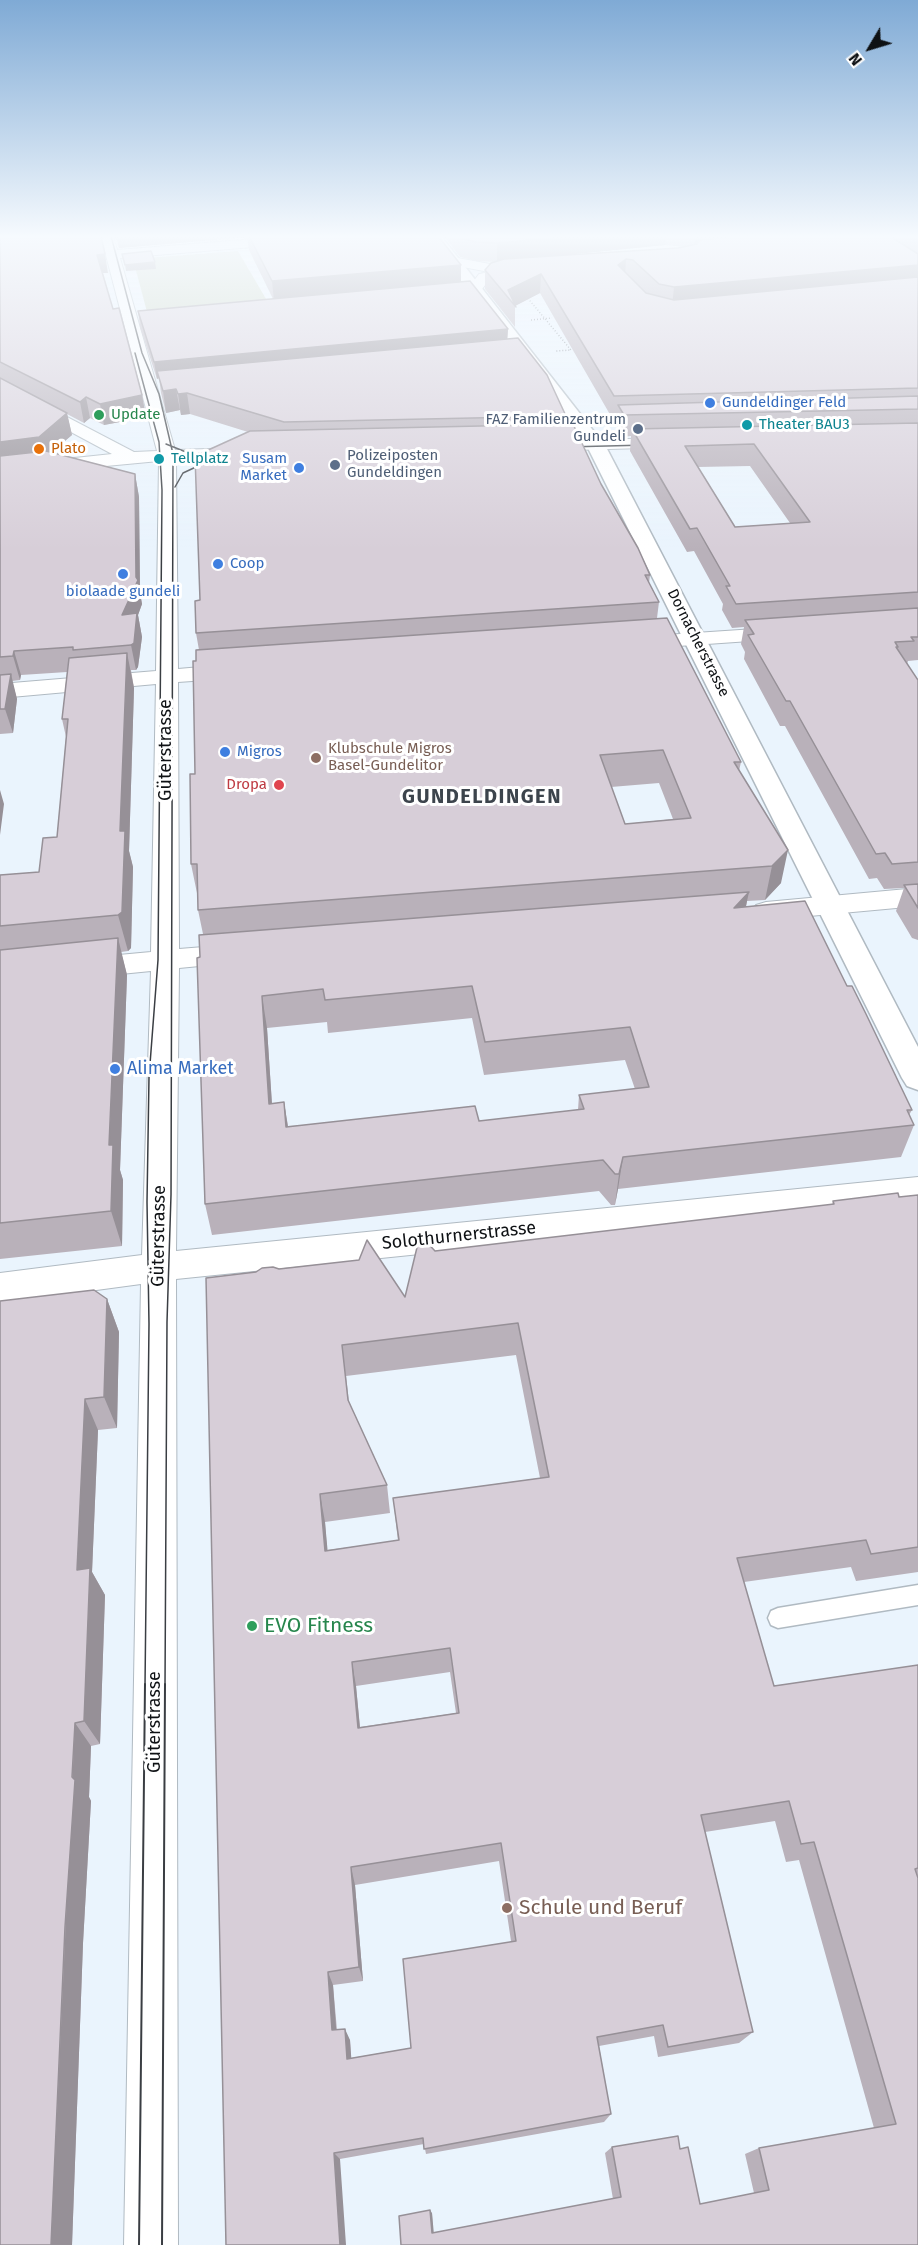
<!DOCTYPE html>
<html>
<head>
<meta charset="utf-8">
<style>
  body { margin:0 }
  #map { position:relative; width:918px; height:2245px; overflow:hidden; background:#eaf4fd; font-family:"Fira Sans",sans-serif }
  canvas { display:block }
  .north { position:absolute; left:840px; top:18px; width:60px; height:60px; -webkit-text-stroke:4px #fff; paint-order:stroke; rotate:232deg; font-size:16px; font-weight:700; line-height:24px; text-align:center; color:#0e1114 }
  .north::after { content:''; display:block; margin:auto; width:21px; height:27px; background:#0e1114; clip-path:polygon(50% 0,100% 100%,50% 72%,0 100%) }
</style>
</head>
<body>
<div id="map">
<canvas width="918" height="2245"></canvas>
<div class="north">N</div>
</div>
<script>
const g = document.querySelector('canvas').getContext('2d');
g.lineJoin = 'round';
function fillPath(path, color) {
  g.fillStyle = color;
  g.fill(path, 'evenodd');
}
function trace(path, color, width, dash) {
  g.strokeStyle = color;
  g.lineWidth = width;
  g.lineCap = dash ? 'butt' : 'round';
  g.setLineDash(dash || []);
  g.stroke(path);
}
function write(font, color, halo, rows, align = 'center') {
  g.font = font + ' "Fira Sans",sans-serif';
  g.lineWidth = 6;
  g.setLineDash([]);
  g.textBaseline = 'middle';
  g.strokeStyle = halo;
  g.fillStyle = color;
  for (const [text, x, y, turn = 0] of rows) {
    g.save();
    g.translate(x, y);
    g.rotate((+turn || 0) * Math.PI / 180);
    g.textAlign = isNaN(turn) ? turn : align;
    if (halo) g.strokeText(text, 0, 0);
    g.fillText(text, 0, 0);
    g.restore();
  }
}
const green = new Path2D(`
  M238 251 269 304 147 312 133 259Z`);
const path = new Path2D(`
  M526 296 571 350 556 351
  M531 320 552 318`);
const lane = new Path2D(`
  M636 419 640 421 639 423 579 425 575 423 579 421Z
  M918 1585V1605L778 1628 771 1625 768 1618 771 1611 778 1608Z`);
const street = new Path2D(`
  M101 236H113L117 250 294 236H345L338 240 120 258 175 450 241 448 247 449 250 453 247 457 241 458 176 461 178 669 235 664 243 666 246 671 243 676 235 678 178 682 179 949 241 944 251 946 255 953 251 960 241 962 179 968 176 1251 918 1177V1203L176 1279 178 2245H124L141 1284 0 1303V1273L142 1255 151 971 0 986V966L151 952 156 684 0 698V684L156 671 159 461 0 476V466L112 454 0 394V382L134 452 157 451Z
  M452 257 490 264 530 261 537 265 534 273 489 280 479 293 434 296 432 293 434 290 470 286 479 274 489 272 447 264 445 261Z
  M673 438 679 439 682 443 679 447 540 451 534 450 531 446 534 442 540 441Z
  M785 627 793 628 796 633 793 638 635 649 627 648 624 643 627 638 635 637Z
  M918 888V906L766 920 756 917 752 911 756 905 766 902Z`);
const secondary = new Path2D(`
  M427 236H441L606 447 918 1047V1090L907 1086 902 1078 588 448Z`);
const tramFar1 = new Path2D(`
  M111 236 142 353 159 394 173 454 171 1195 167 1322 165 1686
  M135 353 159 442 162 490 158 960 149 1077 147 1202 149 1324 145 1686
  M166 444 186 452 215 455
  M566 447 647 445
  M175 487 183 473 211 460`);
const tram = new Path2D(`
  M139 2245 145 1684
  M162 2245 165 1684`);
const wall = new Path2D(`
  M0 236 108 273H103L113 309 142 395 146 417 104 425 90 418 84 423 67 414 72 435 51 452 135 474 139 497 140 593 142 604 138 615 142 637 138 667 136 670H131L134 688 129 851 133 867 131 948 128 951 121 952 127 975 120 1170 123 1180 122 1246 0 1259V875L39 872 57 837 66 737 62 719 67 672 21 675 20 680 12 681 17 699 13 733 0 734Z
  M115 236H438L461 282 508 329 507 339 566 416V424L601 484 650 575 649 583 659 602 657 618 741 762 739 771 781 883 765 900 747 901 746 907 847 986 912 1110 909 1115 914 1125 901 1157 618 1189 615 1205H611L599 1191 212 1235 205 1204 200 957 203 934 198 910V898L191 864 195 774 196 661 199 650 196 633 200 600 248 432 190 414 181 415 180 410 166 413 161 393 159 378 157 379 140 327 138 311 273 299 249 250 247 237 119 248ZM659 783 673 819 625 824 611 787ZM472 1018 484 1075 625 1060 635 1089 579 1095 578 1110 479 1121 288 1126 284 1102 272 1104 267 1028 327 1022 328 1033Z
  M444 236H918V660L908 661 907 664 918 680V940L912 938 896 911 904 888 884 889 877 878 869 879 785 726H780L744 659 745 652 741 644 744 627 732 628 722 610 723 604 694 551 687 552 630 451 631 436 622 437 617 426V418H612L540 293 515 306V327L485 289V270L495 262 476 261 460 257ZM665 245 685 247 678 248 550 256ZM750 466 790 523 735 527 698 467Z
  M918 1195V1572L856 1581 851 1567 744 1582 774 1686 918 1665V2245H401L432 2213 433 2233 613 2199 605 2153 612 2147 680 2149 700 2204 754 2193 745 2154 759 2148 874 2128 799 1860 786 1862 775 1821 705 1832 753 2032 739 2043 658 2057 654 2036 599 2046 611 2114 604 2122 426 2154 424 2144 340 2159 226 2245 279 1269 405 1297 435 1251 832 1205 833 1201 899 1197ZM516 1355 540 1478 393 1498 398 1541 327 1550 325 1522 390 1513 387 1485 349 1402 346 1376ZM450 1672 456 1713 360 1727 356 1686ZM499 1861 511 1941 411 2048 351 2058 350 2040 337 2030 333 1985 363 1981 355 1885Z
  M107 1299 119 1332 117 1428 98 1430 92 1572 105 1595 100 1744 91 1746 89 1797 91 1801 83 1943 72 2245H0V1301Z`);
const shadedWall = new Path2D(`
  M117 236H247V237L119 248Z
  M572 236H666L665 245 497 262V243Z
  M695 236H735L693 252Z
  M105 254 108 273H100L97 255Z
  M626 259 625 278 618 265Z
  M155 262 156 269 126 271 125 265Z
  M461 265V285L274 301 272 281Z
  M918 265V284L672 307 674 287Z
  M541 274 540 293 515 306 508 290Z
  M508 329 507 345 157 371 159 378 157 379 154 362Z
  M176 389 180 410 166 413 163 391Z
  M187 393 190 414 181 415 178 394Z
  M142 395 146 417 104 425 100 404Z
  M86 397 90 418 84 423 80 402Z
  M67 413 72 435 44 459 0 464V442Z
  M135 474 139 497 140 593 142 604 138 615 142 637 138 667 136 670 131 645 122 615 136 577Z
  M14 651 21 675 20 680 13 656Z
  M127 653 134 688 129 851 133 867 131 948 128 951 118 915 120 831Z
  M11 674 17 699 13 733 5 709Z
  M0 790 4 804 0 835Z
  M788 850 781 883 765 900 772 866Z
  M749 892 742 924 734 908Z
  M118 938 127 975 120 1170 123 1180 122 1246 111 1211 109 1145Z
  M262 996 267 1028 274 1136 269 1104Z
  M284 1102 289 1134 286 1127Z
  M623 1157 618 1189 615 1205 619 1174Z
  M107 1299 119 1332 117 1428 104 1397Z
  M85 1399 98 1430 92 1572 105 1595 100 1744 84 1721 77 1570Z
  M320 1494 325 1522 330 1577 325 1551Z
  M352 1662 356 1686 362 1750 358 1728Z
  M75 1723 91 1746 89 1797 91 1801 83 1943 72 2245H51Z
  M351 1867 355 1885 363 1981 359 1967Z
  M328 1972 333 1985 337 2041 332 2030Z
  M345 2029 350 2040 352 2068 347 2059Z
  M334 2153 340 2159 346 2245H340Z
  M430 2210 432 2213 434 2235 432 2233Z`);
const building = new Path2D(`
  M0 236H101L105 254 97 255 113 309 119 308 142 395 100 404 86 397 80 402 0 362Z
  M249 236H438L461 265 272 281Z
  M458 236H572L497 243 476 242 460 238Z
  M739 236H890L918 254V265L674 287 659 284 633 260 626 259 618 265 646 293 674 300 918 277V388L614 396 541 274 508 290 516 307 485 270 491 263 504 259 678 248 697 244 700 240Z
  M151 251 155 262 125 265 122 254Z
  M470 281 508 329 154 362 138 311Z
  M518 338 547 375 566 416 284 422 187 393 178 394 176 389 163 391 157 371Z
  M0 378 67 413 39 437 0 442Z
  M918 396V409L624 415 618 405Z
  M918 423V592L736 604 726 586H730L697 528 690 529 632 429ZM754 444 810 522 735 527 685 446Z
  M573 424 601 484 638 548 650 575H645L659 602 196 633 195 601 200 600 195 456 250 431Z
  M46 451 135 474 136 577 138 580 122 615 137 613 134 643 131 645 73 650V647L14 651 13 656 0 657V456Z
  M918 608V637H911L914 641 895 642 898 647H896L918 680V862L892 864 885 853 876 854 790 701H786L748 635 754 634 745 620Z
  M667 618 741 762H734L788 850 772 866 198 910 197 864H191L190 774H195L193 661H196V650ZM663 750 691 818 625 824 600 755Z
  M127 653 120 831H125L122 912 118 915 0 926V875L39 872 43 838 57 837 68 719H62L69 658Z
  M11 674 5 709H0V675Z
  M918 884V908L904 885Z
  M749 892 734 908 805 901 847 986H852L866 1014 912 1110H907L914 1125 623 1157 619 1174H615L603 1160 205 1204 197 958 200 957 199 935ZM472 986 485 1042 630 1027 649 1087 579 1095 584 1109 479 1121 475 1106 286 1127 284 1102 269 1104 262 996 323 989 325 1000Z
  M118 938 109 1145H113L111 1211 0 1223V950Z
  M898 1193 899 1197 918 1195V1547L871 1554 866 1540 737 1558 774 1686 918 1665V1868L915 1869 918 1878V2245H401L399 2216 430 2210 432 2233 621 2197 612 2147 678 2136 680 2149 688 2147 700 2204 769 2190 759 2148 896 2124 814 1842 801 1844 789 1801 701 1815 753 2032 668 2047 663 2025 597 2037 611 2114 424 2149 423 2138 334 2153 340 2245H226L206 1278 256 1272 262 1268 273 1267 279 1269 359 1260 367 1240 405 1297 420 1235 435 1251 834 1204 833 1201ZM518 1323 549 1477 393 1498 399 1540 325 1551 320 1494 387 1485 348 1400 342 1345ZM450 1648 459 1713 358 1728 352 1662ZM501 1843 516 1941 403 1959 411 2048 347 2059 345 2029 332 2030 328 1972 359 1967 351 1867Z
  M94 1290 107 1299 104 1397 85 1399 77 1570 90 1568 84 1721 75 1723 72 1777 75 1780 65 1927 51 2245H0V1301Z`);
const markers = [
  [710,403,6,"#3f7fe0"],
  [99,415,6,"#2e9e5b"],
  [747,425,6,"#0f9aa8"],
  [638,429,6,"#5c6f8a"],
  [39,449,6,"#e8710a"],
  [159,459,6,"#0f9aa8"],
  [335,465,6,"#5c6f8a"],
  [299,468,6,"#3f7fe0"],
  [218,564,6,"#3f7fe0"],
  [123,574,6,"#3f7fe0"],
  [225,752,6,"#3f7fe0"],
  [316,758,6,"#8d6e63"],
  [279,785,6,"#e0444e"],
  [115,1069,6,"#3f7fe0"],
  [252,1626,6,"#2e9e5b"],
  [507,1908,6,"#8d6e63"]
];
const farShopnames = [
  ["Gundeldinger Feld",722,403],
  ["Susam",287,459,"right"],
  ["Market",287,476,"right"],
  ["Coop",230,564],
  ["biolaade gundeli",123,592,"center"],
  ["Migros",237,752]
];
const farLeisurenames = [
  ["Update",111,415]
];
const farServicenames = [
  ["FAZ Familienzentrum",626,420],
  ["Gundeli",626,437],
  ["Polizeiposten",347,456,"left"],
  ["Gundeldingen",347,473,"left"]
];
const farCulturenames = [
  ["Theater BAU3",759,425],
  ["Tellplatz",171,459]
];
const farFoodnames = [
  ["Plato",51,449]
];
const farStreetnames = [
  ["Dornacherstrasse",698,643,63]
];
const farEducationnames = [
  ["Klubschule Migros",328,749],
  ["Basel-Gundelitor",328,766]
];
const farHealthnames = [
  ["Dropa",267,785]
];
const streetNames = [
  ["Güterstrasse",166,750,-90],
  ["Güterstrasse",159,1236,-89],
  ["Solothurnerstrasse",459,1236,-6],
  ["Güterstrasse",155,1722,-90]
];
const shopNames = [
  ["Alima Market",127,1069]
];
const farDistrictnames = [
  ["GUNDELDINGEN",482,797]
];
const nearLeisurenames = [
  ["EVO Fitness",264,1626]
];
const nearEducationnames = [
  ["Schule und Beruf",519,1908]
];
fillPath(green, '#c9d3be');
trace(lane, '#b0bac2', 3);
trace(street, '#b0bac2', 2);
trace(secondary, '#b0bac2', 3);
trace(path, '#868d93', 1.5, [1, 2]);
fillPath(lane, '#fff');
fillPath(street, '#fff');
fillPath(secondary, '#fff');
trace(tramFar1, '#3a3e43', 1.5);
trace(tram, '#3a3e43', 2);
fillPath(wall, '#b9b1ba');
fillPath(shadedWall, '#969097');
fillPath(building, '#d7ced8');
trace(building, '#969097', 1.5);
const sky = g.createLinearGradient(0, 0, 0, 550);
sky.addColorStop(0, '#7faad5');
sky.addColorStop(0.43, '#f6fafe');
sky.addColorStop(1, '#f6fafe00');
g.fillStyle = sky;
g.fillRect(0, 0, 918, 550);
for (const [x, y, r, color] of markers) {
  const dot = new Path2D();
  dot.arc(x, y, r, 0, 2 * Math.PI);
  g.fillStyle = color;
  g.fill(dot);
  trace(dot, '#fff', 2);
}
write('15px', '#366cbe', '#fff', farShopnames, 'left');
write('15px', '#27864d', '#fff', farLeisurenames, 'left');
write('15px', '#4e5e75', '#fff', farServicenames, 'right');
write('15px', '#0d838f', '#fff', farCulturenames, 'left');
write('15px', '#c56008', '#fff', farFoodnames, 'left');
write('15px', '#0e1114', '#fff', farStreetnames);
write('15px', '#785e54', '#fff', farEducationnames, 'left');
write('15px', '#be3a42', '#fff', farHealthnames, 'right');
write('18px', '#0e1114', '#fff', streetNames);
write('18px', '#366cbe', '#fff', shopNames, 'left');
g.letterSpacing = '1.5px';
write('bold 20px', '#3c444c', '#fff', farDistrictnames);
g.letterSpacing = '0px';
write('21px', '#27864d', '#fff', nearLeisurenames, 'left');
write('21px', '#785e54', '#fff', nearEducationnames, 'left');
</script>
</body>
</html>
